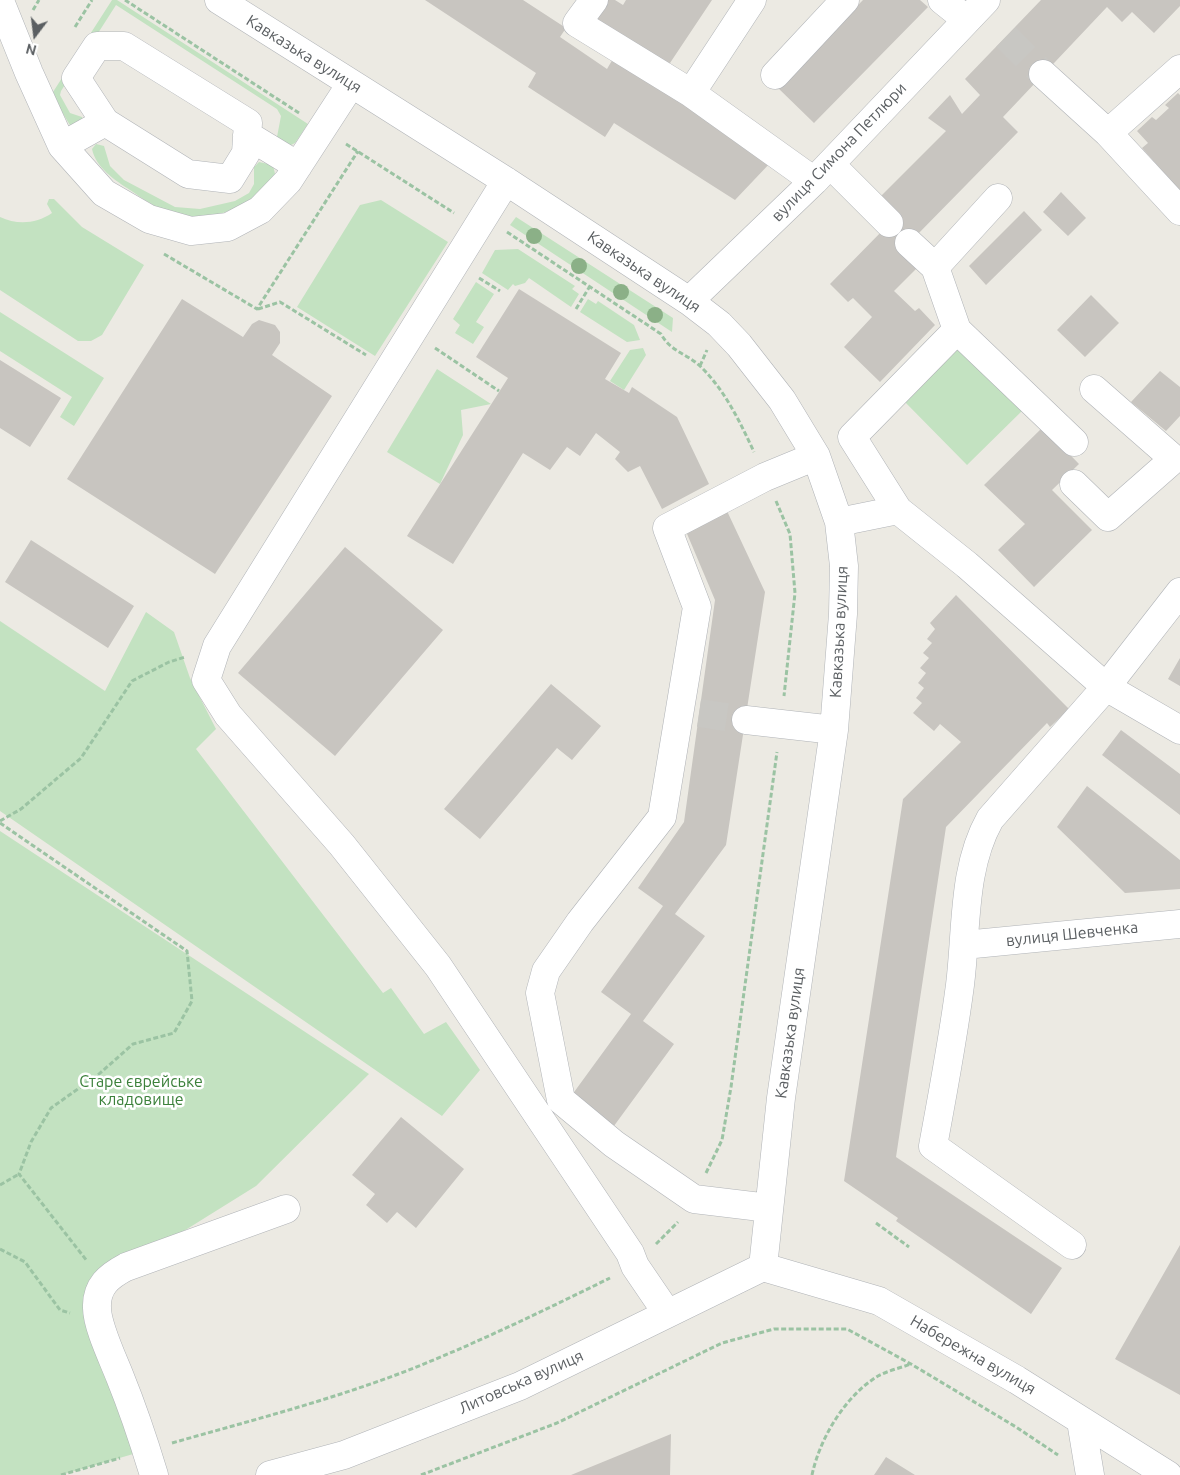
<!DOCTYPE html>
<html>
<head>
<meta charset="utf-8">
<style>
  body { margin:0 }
  #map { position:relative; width:1180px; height:1475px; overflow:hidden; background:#eceae3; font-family:Ubuntu,sans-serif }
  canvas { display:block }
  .north { position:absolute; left:10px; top:10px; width:50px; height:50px; -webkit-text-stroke:4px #fff; paint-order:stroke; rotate:195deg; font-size:14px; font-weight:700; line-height:20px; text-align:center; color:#5b5f62 }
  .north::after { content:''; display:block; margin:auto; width:18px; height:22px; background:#5b5f62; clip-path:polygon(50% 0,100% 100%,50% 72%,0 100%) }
</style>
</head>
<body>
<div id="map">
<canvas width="1180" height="1475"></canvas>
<div class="north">N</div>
</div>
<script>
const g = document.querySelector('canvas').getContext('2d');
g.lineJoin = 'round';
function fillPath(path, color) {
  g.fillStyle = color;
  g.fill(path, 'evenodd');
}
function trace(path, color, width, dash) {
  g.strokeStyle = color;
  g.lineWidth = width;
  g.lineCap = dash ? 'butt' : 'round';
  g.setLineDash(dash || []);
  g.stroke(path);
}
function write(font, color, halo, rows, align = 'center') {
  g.font = font + ' Ubuntu,sans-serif';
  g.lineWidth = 5;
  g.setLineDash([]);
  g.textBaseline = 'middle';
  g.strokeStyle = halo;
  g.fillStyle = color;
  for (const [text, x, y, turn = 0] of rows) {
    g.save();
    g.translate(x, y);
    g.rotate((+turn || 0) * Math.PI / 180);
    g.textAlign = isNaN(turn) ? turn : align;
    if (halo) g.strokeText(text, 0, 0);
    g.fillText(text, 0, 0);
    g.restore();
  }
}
const green = new Path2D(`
  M112 0H117L308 124 295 143 289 146 281 143 277 137 281 116 277 109 116 5 61 91 60 95 70 113 82 117 83 121 71 127 62 112 53 92Z
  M96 144 104 146 110 166 124 180 175 207 200 209 235 201 249 193 254 184V167L259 162 273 165 275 174C253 207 210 226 171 213 156 208 143 199 130 190 115 180 96 168 92 149Z
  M49 199H54L82 227 144 265 102 335 91 341H78L0 290V217C17 225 36 224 52 213L47 204Z
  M381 200 448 242 375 356 297 307 360 205Z
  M516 217 673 318 672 332 510 225Z
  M518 249 575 286 572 289 579 294 571 307 529 278 525 283 515 286 513 284 508 290 482 273 495 250Z
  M476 282 494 294 476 322 484 327 473 344 455 333 460 325 453 319Z
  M588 299 596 304 598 301 634 325 640 340 627 342 580 312Z
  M0 312 104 378 74 426 60 417 72 397 0 351Z
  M959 343 1026 407 967 465 903 400Z
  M643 348 646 355 624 390 610 381 630 350Z
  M437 369 491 404 461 410 463 435 440 484 387 452Z
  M146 612 174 632 190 678 216 729 196 749 383 993 391 988 424 1034 446 1022 480 1070 442 1116 0 811V621L105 691Z
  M0 831 369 1074 256 1186 126 1267 100 1291 147 1450 61 1475H0Z`);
const building = new Path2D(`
  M425 0H523L566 28 560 37 607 69 614 57 772 161 735 200 614 123 605 137 528 87 536 73Z
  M606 0H615L623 5 626 0H712L668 66 595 22Z
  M863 0H920L928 7 814 123 777 87Z
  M1041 0H1180V6L1154 33 1132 12 1122 22 1107 7 1003 117 1018 132 916 236 920 265 894 291 915 311 919 308 935 325 880 382 844 347 872 317 853 298 848 302 830 284 884 229 877 200 946 131 928 118 950 95 962 114 980 95 965 79Z
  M1178 93 1180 95V191L1142 148 1148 143 1137 131 1152 117 1156 120 1169 108 1165 105Z
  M1061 192 1086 218 1068 236 1043 212Z
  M1024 211 1042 230 986 285 969 266Z
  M519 289 621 353 605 379 629 393 632 387 677 417 709 484 662 509 640 466 628 472 615 459 620 452 596 433 580 456 567 447 550 470 523 453 453 564 407 536 508 378 476 357Z
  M1091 295 1119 323 1085 357 1057 330Z
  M182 299 243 337 252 324 259 320 275 325 280 332V343L272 355 332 396 215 574 67 479Z
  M0 360 61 398 30 447 0 428Z
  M1160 371 1180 387V416L1166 431 1131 402Z
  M1043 427 1079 464 1052 490 1092 530 1034 587 998 550 1025 524 984 485Z
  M727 511 765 592 726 845 675 914 705 936 643 1021 674 1044 611 1130 569 1099 631 1014 601 992 663 906 638 888 684 822 715 600 685 529Z
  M31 540 134 606 108 648 5 582Z
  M345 547 443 630 335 756 238 673Z
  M956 595 1069 709 1050 727 1047 723 946 827 896 1157 1062 1268 1031 1314 896 1221 898 1218 844 1181 903 799 961 742 940 724 934 731 913 713 922 703 916 698 924 688 918 683 926 673 920 668 929 658 923 653 932 643 927 639 935 629 930 623Z
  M1180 658V686L1168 679Z
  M551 684 601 726 572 760 557 748 480 839 444 809Z
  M1121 730 1180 774V815L1102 755Z
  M1087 786 1180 860V889L1125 893 1057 827Z
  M401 1117 464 1169 416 1228 397 1212 387 1223 366 1205 375 1194 352 1175Z
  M1180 1245V1395L1115 1359Z
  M671 1434 670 1475H571Z
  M886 1457 915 1475H874Z`);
const minorTunnel = new Path2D(`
  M1006 37 1043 74
  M699 713 746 720`);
const path = new Path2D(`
  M125 0 299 113
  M33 10 39 0
  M75 27 92 0
  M346 144 454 213
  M507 232 661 334C671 352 686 353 700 366 725 390 740 422 754 452
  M164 254 257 309 358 151
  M479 278 500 291
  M258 309 280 302 366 355
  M576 309 590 286
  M435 348 499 391
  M700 366 707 350
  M776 501 790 534 795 593 784 696
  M0 821 21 809 81 758 132 681 169 662 185 657
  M0 823 187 951 192 1001 174 1033 133 1044 99 1074 51 1108 31 1142 19 1174 87 1261
  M706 1173 722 1140 731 1087 777 752
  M0 1185 19 1174
  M876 1223 909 1247
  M656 1244 678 1222
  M0 1249 25 1262 60 1310 70 1313
  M172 1443C253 1420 335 1399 414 1368 481 1341 545 1310 610 1278
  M61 1475 120 1458
  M421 1475 557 1423 722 1343 774 1329H847L911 1364 1016 1427 1058 1455
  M812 1475C820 1438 845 1396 878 1376 887 1371 900 1368 911 1364`);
const minor = new Path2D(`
  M219 0 506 181 689 301 719 324 739 345 782 400 816 456 839 522 844 566 843 614 834 730 781 1098 763 1267
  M594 0 577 23 691 93 814 181
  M942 0 967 20
  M0 1 29 73 62 146 104 193 149 219 191 231 228 227 260 210 288 181 351 84
  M1180 69 1108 133 1180 211
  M1043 74 1108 133
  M775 75 845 0
  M691 93 752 0
  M247 135 298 166
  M62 146 105 122 188 174 230 179 246 153 248 123 124 46H97L76 78 105 122
  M830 164 889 223
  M506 181 217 646 206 680 228 715 342 845 438 966 630 1253 635 1266 667 1313
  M909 243 935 267 957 330 1074 442
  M935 267 998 198
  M689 301 814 181 986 0
  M957 330 852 437 898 510 967 565 1106 687 1180 730
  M1074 484 1108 517 1174 459 1094 389
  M839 522 898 510
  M746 720 834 730
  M964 945 1180 924
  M769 1208 694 1199 614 1144 561 1100 540 993 546 971 580 922 662 817 697 607 667 528 765 477 816 456
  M1072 1245 933 1146C943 1092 953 1039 960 985 967 929 962 869 990 819L1106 687 1180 592
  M763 1267 879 1301 1017 1380 1168 1475
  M1081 1421 1090 1475
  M154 1475C144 1442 133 1409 120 1377 113 1359 97 1326 97 1308 96 1286 109 1276 126 1267L286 1209
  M270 1475 344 1455 520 1386 763 1267`);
const trees = [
  [534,236],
  [579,266],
  [621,292],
  [655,315]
];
const streetNames = [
  ["Кавказька вулиця",304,54,32],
  ["вулиця Симона Петлюри",839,152,-46],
  ["Кавказька вулиця",644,272,34],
  ["Кавказька вулиця",839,632,-87],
  ["вулиця Шевченка",1072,934,-6],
  ["Кавказька вулиця",790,1033,-82],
  ["Набережна вулиця",973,1355,30],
  ["Литовська вулиця",521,1382,-24]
];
const parkNames = [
  ["Старе єврейське",141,1082],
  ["кладовище",141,1100]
];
fillPath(green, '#c3e2c1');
fillPath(building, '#c8c5c0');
trace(minorTunnel, '#c8c7c3', 28, [28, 14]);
trace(minor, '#b0b3b7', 29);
trace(path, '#9bc3a3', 3, [5, 2.5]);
trace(minor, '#fff', 28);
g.fillStyle = '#8bb087';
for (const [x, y] of trees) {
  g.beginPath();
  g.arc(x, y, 8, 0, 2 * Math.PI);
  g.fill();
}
write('16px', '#5b5f62', '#fff', streetNames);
write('16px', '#3c813b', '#fff', parkNames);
</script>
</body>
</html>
